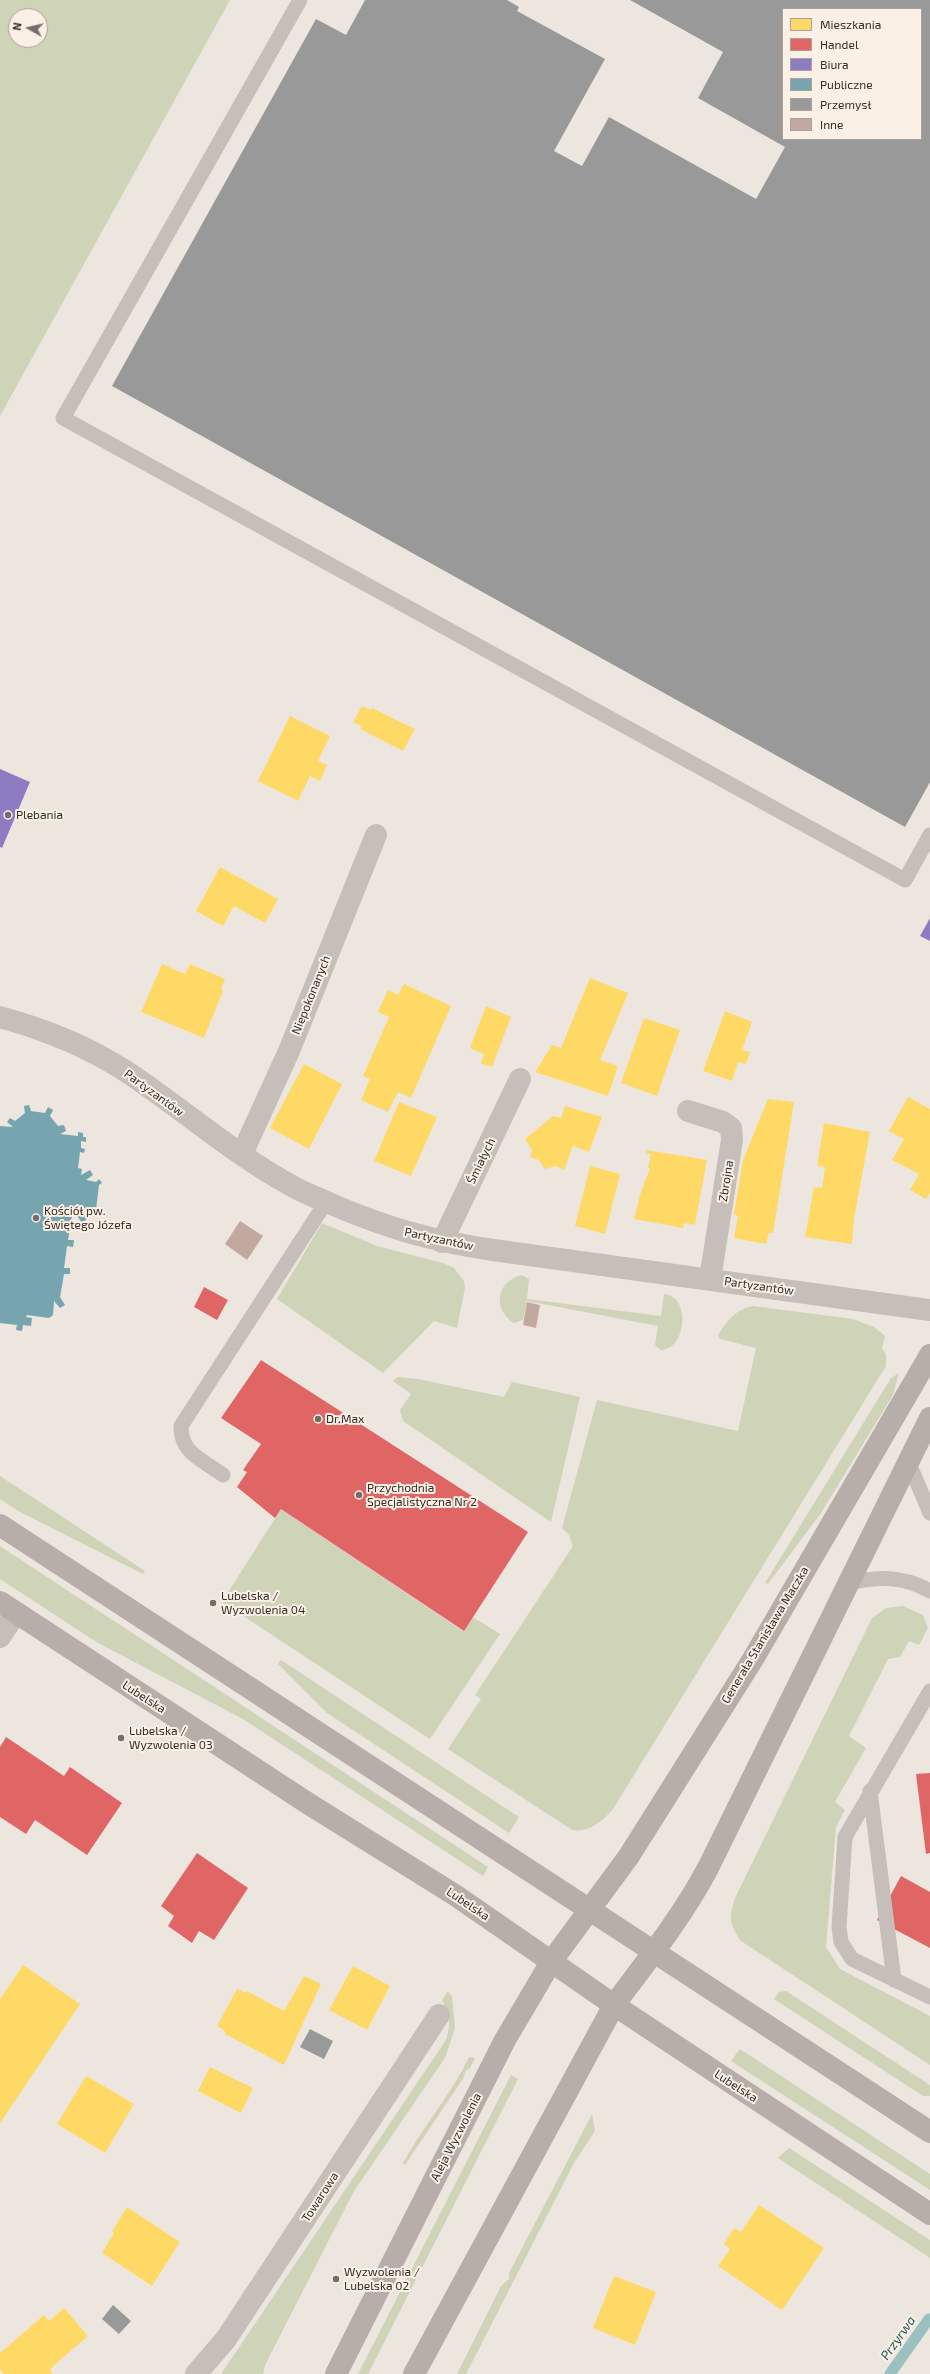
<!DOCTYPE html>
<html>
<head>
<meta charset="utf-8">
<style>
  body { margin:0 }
  #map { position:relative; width:930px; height:2374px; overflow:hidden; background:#ede6df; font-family:"Exo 2",sans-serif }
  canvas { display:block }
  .legend { position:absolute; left:782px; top:8px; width:140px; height:132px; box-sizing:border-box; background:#faf0e6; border:1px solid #aca19a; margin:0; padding:5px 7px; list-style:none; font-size:12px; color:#372b27 }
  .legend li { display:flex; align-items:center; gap:8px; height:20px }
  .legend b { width:20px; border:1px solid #aca19a }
  .north { position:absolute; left:8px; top:8px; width:40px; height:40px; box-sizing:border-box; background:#faf0e6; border:1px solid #aca19a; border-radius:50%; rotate:278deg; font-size:11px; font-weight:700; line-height:16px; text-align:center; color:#372b27 }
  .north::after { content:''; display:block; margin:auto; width:14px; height:18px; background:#776c67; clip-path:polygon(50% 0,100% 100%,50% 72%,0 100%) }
</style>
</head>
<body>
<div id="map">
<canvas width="930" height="2374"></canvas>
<ul class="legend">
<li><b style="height:11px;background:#ffd966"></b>Mieszkania</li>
<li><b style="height:11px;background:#e06666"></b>Handel</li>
<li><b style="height:11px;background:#8e7cc3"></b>Biura</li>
<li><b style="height:11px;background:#76a5af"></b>Publiczne</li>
<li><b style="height:11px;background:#999"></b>Przemysł</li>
<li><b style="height:11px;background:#c2a9a0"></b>Inne</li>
</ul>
<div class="north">N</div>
</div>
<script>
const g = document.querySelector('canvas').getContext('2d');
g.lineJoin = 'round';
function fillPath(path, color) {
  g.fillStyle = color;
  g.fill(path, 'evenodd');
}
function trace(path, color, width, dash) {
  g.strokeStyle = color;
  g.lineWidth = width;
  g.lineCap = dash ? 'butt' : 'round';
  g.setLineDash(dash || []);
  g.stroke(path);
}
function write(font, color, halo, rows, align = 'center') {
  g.font = font + ' "Exo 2",sans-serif';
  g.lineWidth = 4;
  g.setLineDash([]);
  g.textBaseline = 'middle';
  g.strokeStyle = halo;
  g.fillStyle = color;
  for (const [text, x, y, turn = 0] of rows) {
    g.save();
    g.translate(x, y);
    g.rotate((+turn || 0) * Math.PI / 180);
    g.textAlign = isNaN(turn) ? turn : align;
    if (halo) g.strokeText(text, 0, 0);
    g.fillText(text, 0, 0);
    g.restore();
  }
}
const green = new Path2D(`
  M0 0H230L0 416ZM16 16H40V40H16Z
  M322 1223 377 1246 443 1263 454 1268 464 1281 465 1288 457 1328 434 1321 383 1373 277 1299Z
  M522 1275 529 1279 527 1299 661 1316 664 1294C691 1296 687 1349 661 1350L655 1345 658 1326 527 1301 523 1320 514 1323C492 1309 496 1281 522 1275Z
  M753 1306 853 1319 874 1327 885 1336 882 1349 886 1354V1366L613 1809C602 1821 590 1833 572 1830L448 1749 481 1699 475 1695 573 1546 569 1535 562 1528 597 1400 738 1431 756 1348 720 1339 718 1335C728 1320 736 1309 753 1306Z
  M899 1373 893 1395 821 1513 768 1584 765 1583 891 1378Z
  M397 1377 418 1379 504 1397 512 1382 580 1397 551 1522 403 1421 400 1410 411 1394 393 1381Z
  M0 1476 145 1571 143 1574 20 1512 0 1499Z
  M281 1509 463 1631 473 1617 500 1634 430 1739 222 1602Z
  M0 1546 488 1867 483 1876 243 1719 98 1643 0 1579Z
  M903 1606 923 1615 928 1628 919 1645 909 1641 900 1657 888 1659 849 1736 866 1748 835 1802 845 1810 836 1827 826 1947 840 1969 930 2016V2065L741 1941C729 1924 729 1918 735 1898L872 1618 886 1608Z
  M281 1660 519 1817 509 1833 327 1713 278 1664Z
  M448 1991 452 1997 455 2028 445 2058 354 2191 265 2365 263 2374H221L446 2040C451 2024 450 2014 442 2000Z
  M786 1991 930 2085V2096H923L774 1999 779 1992Z
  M740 2049 930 2174V2190L731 2061Z
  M469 2057 475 2058 470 2068 466 2070 463 2079 405 2165 403 2163C423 2126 451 2095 469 2057Z
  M511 2075 518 2079 368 2374H358Z
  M592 2114 595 2131 574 2163 466 2374H457L501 2286 509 2279V2273Z
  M789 2148 930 2240V2258L778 2158Z`);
const homes = new Path2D(`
  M362 706 371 710 372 708 415 729 403 751 360 729 362 726 353 722Z
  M290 716 330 736 318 761 327 765 320 781 310 776 298 801 258 781Z
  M220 867 278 899 265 923 234 906 223 926 196 911Z
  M162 964 185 974 190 964 225 979 221 990 223 991 204 1038 141 1012Z
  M590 978 628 993 600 1060 618 1066 608 1096 535 1072 552 1045 561 1048Z
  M404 984 451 1006 411 1098 398 1092 388 1112 361 1100 370 1079 363 1076 389 1017 378 1012 388 990 398 995Z
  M486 1006 511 1017 492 1067 481 1063 484 1054 470 1048Z
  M725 1011 752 1022 742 1050 750 1052 746 1064 738 1062 732 1081 703 1071Z
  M644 1018 680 1030 657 1096 621 1083Z
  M304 1064 342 1084 309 1149 270 1128Z
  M908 1097 930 1109V1193L926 1199 910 1190 919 1174 892 1160 904 1139 889 1131Z
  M768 1099 794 1102 773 1233H769L766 1244 734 1238 738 1216 734 1214 743 1160Z
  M399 1102 437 1117 411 1176 374 1161Z
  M565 1106 602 1117 589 1152 573 1146 564 1170 556 1166 545 1169 539 1160 530 1157 532 1150 525 1139 553 1116 561 1118Z
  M824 1123 870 1132 854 1219 852 1244 805 1237 814 1187 822 1188 825 1167 817 1166Z
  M647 1150 707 1160 695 1225 684 1223 683 1228 634 1219 640 1195 650 1168 648 1167 651 1154 646 1153Z
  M590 1166 620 1174 605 1234 575 1226Z
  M23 1965 80 2004 0 2123V1999Z
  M353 1966 390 1986 367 2030 329 2010Z
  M304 1976 321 1984 284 2065 225 2034V2031L217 2026 237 1989 246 1993 247 1991 284 2011Z
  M210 2067 253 2088 241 2113 198 2091Z
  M86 2076 134 2104 105 2153 57 2124Z
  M759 2205 824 2248 782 2310 718 2266 730 2249 724 2244 734 2228 741 2232Z
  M127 2207 180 2242 152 2286 102 2253 114 2233 112 2231Z
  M614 2276 656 2292 635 2345 593 2328Z
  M64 2308 88 2336 50 2369 53 2374H4L0 2370V2353L44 2315 49 2321Z`);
const shops = new Path2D(`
  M204 1287 228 1300 217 1320 194 1307Z
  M261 1360 528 1532 464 1631 281 1509 275 1518 237 1487 247 1472 243 1470 261 1444 221 1418Z
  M6 1737 64 1776 70 1767 122 1803 87 1855 35 1820 26 1834 0 1817V1747Z
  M930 1773V1853L926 1854 916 1774Z
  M197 1853 248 1888 214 1940 199 1931 192 1943 168 1926 174 1916 161 1906Z
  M901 1876 930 1892V1948L877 1920Z`);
const offices = new Path2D(`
  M0 769 30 782 2 848 0 847Z
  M930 918V941L920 936Z`);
const public = new Path2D(`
  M29 1105 31 1111 45 1113 48 1107 53 1110 50 1116 58 1126 64 1125 66 1131 60 1134 78 1136V1132L83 1133V1137H86V1142L81 1141V1148L85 1149 84 1153 80 1152 78 1168 82 1169 81 1175 90 1170 93 1175 86 1180 96 1182 99 1179 102 1183 99 1185 96 1210 99 1214 94 1217 91 1213 81 1212 87 1219 82 1223 77 1216H72L68 1240H74L73 1247 67 1246 64 1268H70V1274H64L60 1297 65 1305 60 1308 54 1301 53 1315 49 1318 27 1315 26 1317 32 1318 31 1326 23 1325 22 1331 16 1330 17 1325 0 1323V1126L13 1127 7 1122 10 1118 15 1121 25 1113 24 1106Z`);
const industry = new Path2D(`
  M365 0H507L519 7 517 11 605 59 554 151 582 166 609 117 756 199 785 147 698 98 723 52 630 0H930V782L905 827 112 386 316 19 346 35ZM783 9H921V139H783Z
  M310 2029 333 2041 324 2059 300 2047Z
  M113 2305 131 2321 119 2334 102 2319Z`);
const stream = new Path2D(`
  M890 2374 929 2319`);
const building = new Path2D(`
  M240 1221 263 1236 247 1260 225 1244Z
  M527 1302 540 1305 536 1328 523 1325Z`);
const lane = new Path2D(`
  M300 0 63 418 905 880 930 835
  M908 1461 930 1513
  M223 1475C203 1460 180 1453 181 1426L326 1202
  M847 1583C879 1577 901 1575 930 1591
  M930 1691 845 1837 839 1927 841 1942 852 1959 930 1997
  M870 1791 894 1980`);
const street = new Path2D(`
  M0 1017C44 1029 89 1047 127 1072 183 1109 233 1154 292 1186 304 1193 318 1198 331 1204 387 1228 432 1241 493 1250L930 1310
  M688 1111 723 1122 731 1128 732 1140 710 1279
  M242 1154 289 1051 376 835
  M442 1242 520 1079
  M0 1637 16 1613
  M196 2374 226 2339 439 2015`);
const secondary = new Path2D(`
  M0 1525 930 2132
  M0 1602 309 1804 455 1895 614 2005 930 2214
  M336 2374 505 2040 551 1962 629 1856 753 1659 930 1355
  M414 2374 614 2005C647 1961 682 1917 708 1868L930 1418`);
const markers = [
  [8,815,4,"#776c67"],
  [36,1218,4,"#776c67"],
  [318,1419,4,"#776c67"],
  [359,1495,4,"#776c67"],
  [213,1603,4,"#776c67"],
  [121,1738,4,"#776c67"],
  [336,2279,4,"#776c67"]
];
const poiNames = [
  ["Plebania",16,815],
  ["Kościół pw.",44,1211],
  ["Świętego Józefa",44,1225],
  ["Dr.Max",326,1419],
  ["Przychodnia",367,1488],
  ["Specjalistyczna Nr 2",367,1502],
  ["Lubelska /",221,1596],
  ["Wyzwolenia 04",221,1610],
  ["Lubelska /",129,1731],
  ["Wyzwolenia 03",129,1745],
  ["Wyzwolenia /",344,2272],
  ["Lubelska 02",344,2286]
];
const streetNames = [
  ["Niepokonanych",311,995,-68],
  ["Partyzantów",154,1093,36],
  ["Śmiałych",481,1161,-64],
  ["Zbrojna",726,1181,-81],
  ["Partyzantów",439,1239,12],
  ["Partyzantów",759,1286,8],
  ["Generała Stanisława Maczka",765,1635,-59],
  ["Lubelska",144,1697,33],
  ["Lubelska",468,1904,34],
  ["Lubelska",736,2086,33],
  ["Aleja Wyzwolenia",456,2137,-63],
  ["Towarowa",320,2197,-57]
];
const waterNames = [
  ["Przyrwa",898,2338,-55]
];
fillPath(green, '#cfd3b8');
fillPath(homes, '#ffd966');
fillPath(shops, '#e06666');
fillPath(offices, '#8e7cc3');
fillPath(public, '#76a5af');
fillPath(industry, '#999');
trace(stream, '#9ac1c0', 11);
fillPath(building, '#c2a9a0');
trace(lane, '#c6beb9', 15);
trace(street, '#c6beb9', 22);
trace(secondary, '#b7aea9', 22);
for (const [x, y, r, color] of markers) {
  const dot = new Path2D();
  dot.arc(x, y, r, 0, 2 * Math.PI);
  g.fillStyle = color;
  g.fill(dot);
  trace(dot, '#faf0e6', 1.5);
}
write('12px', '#372b27', '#faf0e6', poiNames, 'left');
write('12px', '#372b27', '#faf0e6', streetNames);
write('italic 13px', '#1a585b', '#faf0e6', waterNames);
</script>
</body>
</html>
